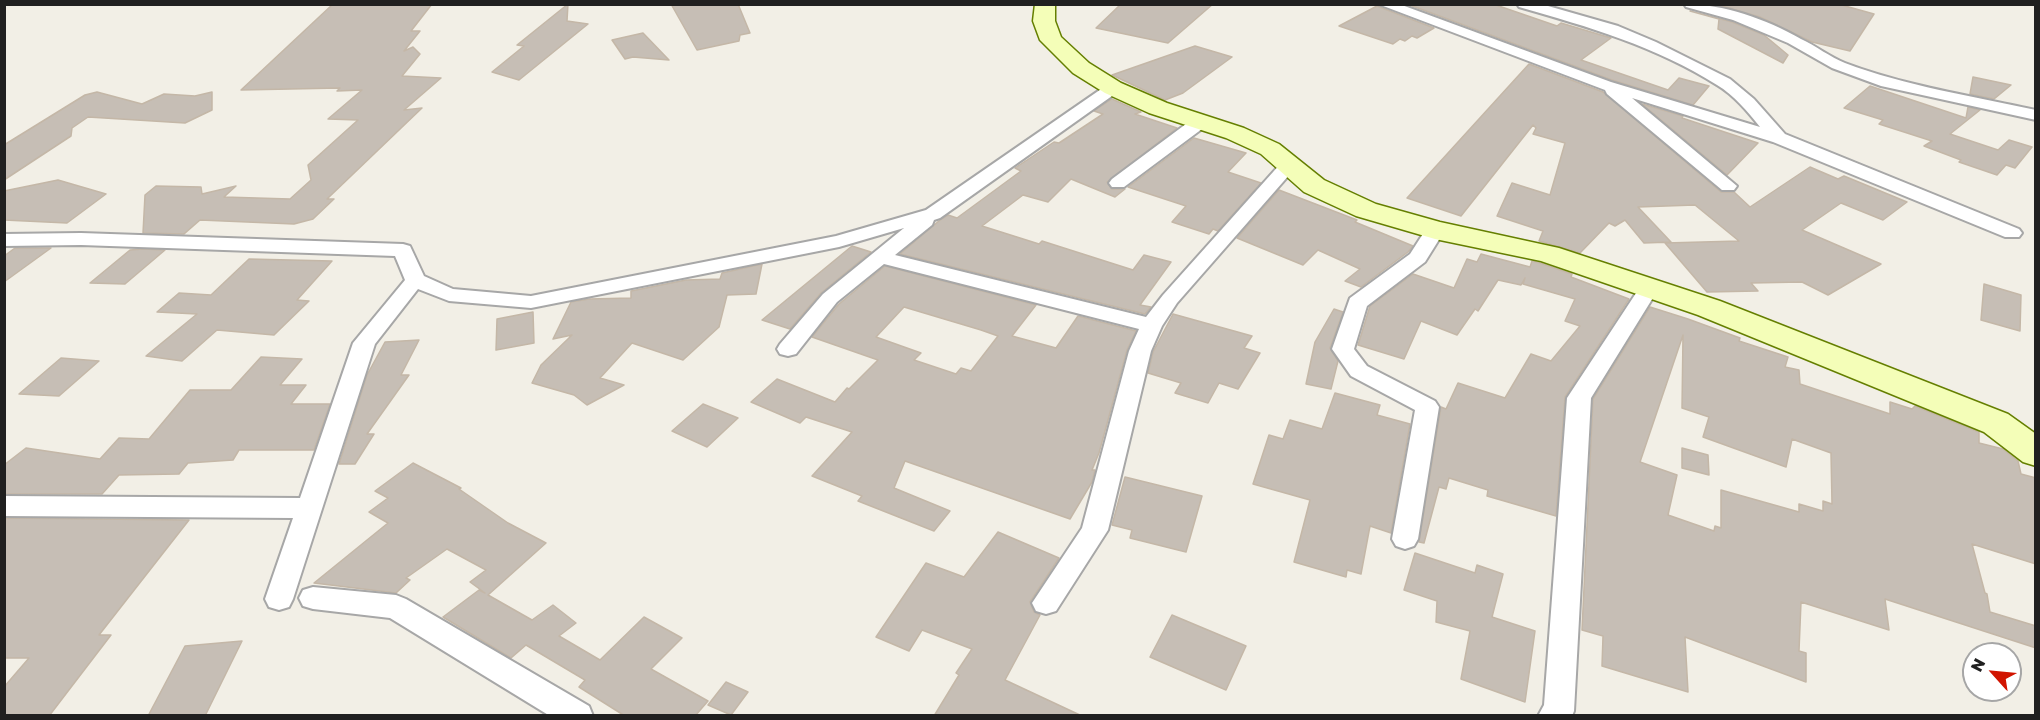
<!DOCTYPE html>
<html>
<head>
<meta charset="utf-8">
<style>
  body { margin:0 }
  #map { position:relative; width:2040px; height:720px; overflow:hidden; background:#f2efe6; font-family:"Golos Text",sans-serif }
  canvas { display:block }
  .frame { position:absolute; inset:0; border:6px solid #202020; pointer-events:none }
  .north { position:absolute; left:1962px; top:642px; width:60px; height:60px; box-sizing:border-box; background:#fff; border:2px solid #a6a6a6; border-radius:50%; rotate:297deg; font-size:16px; font-weight:700; line-height:24px; text-align:center; color:#202020 }
  .north::after { content:''; display:block; margin:auto; width:21px; height:27px; background:#d11400; clip-path:polygon(50% 0,100% 100%,50% 72%,0 100%) }
</style>
</head>
<body>
<div id="map">
<canvas width="2040" height="720"></canvas>
<div class="frame"></div>
<div class="north">N</div>
</div>
<script>
const g = document.querySelector('canvas').getContext('2d');
g.lineJoin = 'round';
function fillPath(path, color) {
  g.fillStyle = color;
  g.fill(path, 'evenodd');
}
function trace(path, color, width, dash) {
  g.strokeStyle = color;
  g.lineWidth = width;
  g.lineCap = dash ? 'butt' : 'round';
  g.setLineDash(dash || []);
  g.stroke(path);
}
const building = new Path2D(`
  M333 4H432L411 31H420L404 51 413 47 420 54 402 76 441 78 404 110 422 108 327 199H334L313 219 294 224 200 220 184 234 143 233 145 195 156 186 201 187 202 194 236 186 224 197 290 199 311 180 308 165 358 120 328 119 362 90 337 91 340 88 241 90Z
  M568 4 567 21 588 24 519 80 492 72 524 46 517 45Z
  M671 4H738L750 33 740 35 739 41 697 50Z
  M1121 4H1213L1168 43 1096 28Z
  M1407 4H1493L1557 26 1561 23 1611 38 1581 60 1668 90 1679 78 1709 86 1693 105 1612 80Z
  M1715 4H1838L1874 14 1850 51 1812 42 1760 17Z
  M1377 6 1434 28 1417 38 1412 36 1405 41 1400 39 1393 44 1339 26Z
  M1690 11 1732 22 1764 35 1788 55 1783 63 1718 29 1719 19Z
  M643 33 669 60 633 57 625 59 612 40Z
  M1195 46 1232 57 1183 93 1165 100 1112 75Z
  M1529 64 1603 92 1721 192H1734L1750 207 1810 167 1838 179 1844 176 1907 202 1883 220 1841 203 1802 230 1881 264 1828 295 1802 282 1751 283 1758 291 1707 292 1665 243 1739 241 1695 205 1638 207 1671 242 1644 243 1625 220 1615 226 1609 223 1580 253 1539 241 1543 231 1497 216 1512 183 1550 195 1565 143 1533 134 1536 128 1533 125 1461 216 1407 198Z
  M1973 77 2011 85 1994 99 1970 94Z
  M1870 86 1966 118 1968 107 1980 110 1950 134 1998 150 2009 140 2032 147 2015 168 2006 165 1997 175 1959 162 1961 160 1924 146 1932 141 1879 124 1883 120 1844 108Z
  M97 92 142 104 164 94 195 96 212 92V110L185 123 88 117 72 128 71 136 4 180V145L85 95Z
  M1112 99 1141 112 1135 114 1177 128 1107 182 1112 189H1125L1115 197 1071 179 1048 202 1023 195 982 226 1039 244 1042 241 1133 270 1144 255 1171 262 1140 305 1151 307 1145 314 900 254 940 220 948 215 957 218 1021 171 1015 168 1054 142 1059 143 1103 114 1094 111Z
  M1642 104 1683 116 1682 118 1758 143 1727 175Z
  M1194 138 1246 153 1228 172 1261 183 1218 231 1213 229 1209 234 1172 222 1186 206 1128 187Z
  M58 180 106 194 67 223 4 220V191Z
  M1279 190 1357 220 1355 222 1413 246 1408 252 1361 287 1345 281 1360 269 1318 250 1303 265 1237 238Z
  M852 246 871 252 821 293 790 329 762 320Z
  M15 248H51L4 282V256Z
  M143 249 165 250 125 284 90 283 130 250Z
  M1481 254 1530 267 1532 261 1540 263 1572 274 1571 277 1629 299 1565 397 1556 516 1487 496 1488 490 1449 478 1446 489 1439 487 1424 543 1419 542 1441 407 1446 409 1458 383 1505 398 1531 354 1551 361 1580 326 1565 321 1575 299 1523 284 1525 278 1521 285 1498 280 1478 311 1475 309 1457 335 1421 321 1404 359 1358 345 1370 306 1413 274 1454 288 1467 259 1477 262Z
  M249 259 332 261 297 300 309 301 274 335 217 330 182 361 146 356 197 314 157 312 179 293 211 295Z
  M762 264 756 294 727 295 719 327 683 360 632 343 600 378 624 385 587 405 574 395 532 383 541 365 572 335 553 339 571 302 589 299 631 298V291L686 280 720 279 722 273Z
  M885 266 1036 305 1012 336 1056 348 1078 316 1136 331 1127 350 1099 453 1092 470H1095L1092 482 1070 519 905 461 894 488 950 511 934 531 858 501 862 496 812 476 852 432 806 417 800 423 751 402 777 379 835 402 847 388 849 389 878 360 812 337 839 304ZM904 307 981 330 998 336 971 371 961 368 956 374 914 360 921 353 876 337Z
  M1984 284 2021 295 2020 331 1981 320Z
  M1650 307 1688 319 1740 338 1739 341 1788 357 1785 367 1799 370 1800 384 1890 414V402L1912 409 1915 406 1979 432V443L2003 449 2018 461 2021 474 2036 478V564L1972 544 1985 593 1987 594 1990 612 2036 626V648L1885 599 1889 630 1801 602 1799 651 1806 653V682L1685 637 1688 692 1602 666 1603 636 1582 630 1593 399ZM1683 335 1682 408 1709 417 1703 437 1786 467 1792 439 1831 453 1832 504 1823 501V511L1799 504V512L1721 490V528L1715 526 1714 531 1668 515 1677 475 1640 462Z
  M1334 309 1343 312 1330 348 1338 361 1331 389 1306 384 1315 342Z
  M533 312 534 343 496 350 497 319Z
  M1173 314 1252 336 1244 348 1260 353 1238 389 1219 383 1208 403 1175 393 1181 383 1148 373 1153 352Z
  M419 340 401 375H409L367 434H374L355 464H339L367 375 385 342Z
  M261 357 302 359 280 385H306L291 404H330L314 450H239L233 460 188 463 179 474 119 475 102 494H4V465L26 448 100 459 119 438 149 439 190 390H231Z
  M61 358 99 361 59 396 19 394Z
  M1335 393 1380 405 1377 415 1410 424 1391 533 1370 526 1361 574 1347 570 1346 577 1294 562 1310 500 1253 484 1269 435 1283 439 1290 420 1322 429Z
  M703 404 738 418 707 447 672 431Z
  M1682 448 1708 455 1709 475 1682 468Z
  M413 463 461 488 459 489 508 523 546 543 488 595 532 620 553 605 576 623 559 636 600 660 644 617 682 638 651 669 708 701 695 716H625L579 687 585 680 526 645 511 658 443 617 479 590 485 593 470 582 486 570 447 549 406 578 410 580 396 593 314 583 388 523 369 512 388 498 375 491Z
  M1125 477 1202 496 1186 552 1130 538 1132 530 1112 525Z
  M4 518 189 520 99 635H111L49 716H4V687L29 658H4Z
  M998 532 1059 558 1030 602 1034 612 1040 615 1005 680 1082 716H934L959 675 956 673 972 649 922 630 909 651 876 637 926 563 964 577Z
  M1415 553 1475 573 1477 565 1503 574 1492 617 1535 631 1525 702 1461 679 1470 631 1436 622 1437 601 1404 590Z
  M1172 615 1246 646 1226 690 1150 657Z
  M242 641 205 716H148L185 646Z
  M726 682 748 692 731 715 708 705Z`);
const street = new Path2D(`
  M1378 4H1399L1611 82 1760 127C1748 112 1734 95 1717 85 1655 46 1589 27 1519 7L1517 4H1541L1618 26 1656 42 1730 79 1754 99 1785 134 2019 229 2022 233 2019 237H2005L1773 142 1632 98 1737 186 1734 190H1722L1607 94 1605 90Z
  M1684 4C1724 4 1766 19 1801 39 1816 46 1830 57 1845 63 1906 86 1972 96 2036 110V120L1881 86 1832 68 1788 43 1733 20 1686 7Z
  M1113 83 1121 88 1119 91 940 218 934 220 932 225 895 255 1146 317 1163 295 1282 162H1294L1297 166 1177 303 1162 326 1151 351 1108 530 1056 611 1046 614 1036 611 1032 603 1082 528 1129 351 1139 329 884 264 837 302 796 354 788 356 780 354 777 349 780 344 823 294 904 228 839 247 531 308 449 301 418 289 375 344 293 599 289 607 279 610 269 607 265 599 293 518 4 516V496L300 498 353 343 405 280 395 256 81 245 4 246V234L81 233 403 244 410 246 424 276 453 289 531 296 836 236 926 210 1107 85Z
  M1200 117 1208 122 1206 126 1124 187H1112L1109 183 1112 179 1194 118Z
  M1435 224 1442 226 1445 230 1425 262 1367 306 1354 349 1367 366 1435 401 1439 407 1418 539 1414 546 1405 549 1396 546 1392 539 1415 410 1351 376 1332 349 1350 298 1410 254 1428 226Z
  M1649 282 1656 284 1659 288 1591 398 1574 711 1572 716H1538L1544 705 1567 398 1642 284Z
  M313 587 396 595 406 599 589 706 593 716H550L390 618 313 609 303 606 299 598 303 590Z`);
const secondary = new Path2D(`
  M1035 4H1055V21L1061 37 1089 63 1121 83 1167 103 1244 128 1279 144 1324 180 1376 204 1440 222 1559 248 1720 301 2008 414 2036 434V466L2023 462 1984 432 1698 315 1541 261 1435 239 1356 216 1304 192 1261 154 1226 138 1149 113 1105 93 1073 73 1040 40 1033 21Z`);
fillPath(building, '#c6beb5');
trace(building, '#c4b7a7', 1.5);
trace(street, '#a7a7a7', 4);
trace(secondary, '#657f00', 3);
fillPath(street, '#fff');
fillPath(secondary, '#f4feb8');
</script>
</body>
</html>
